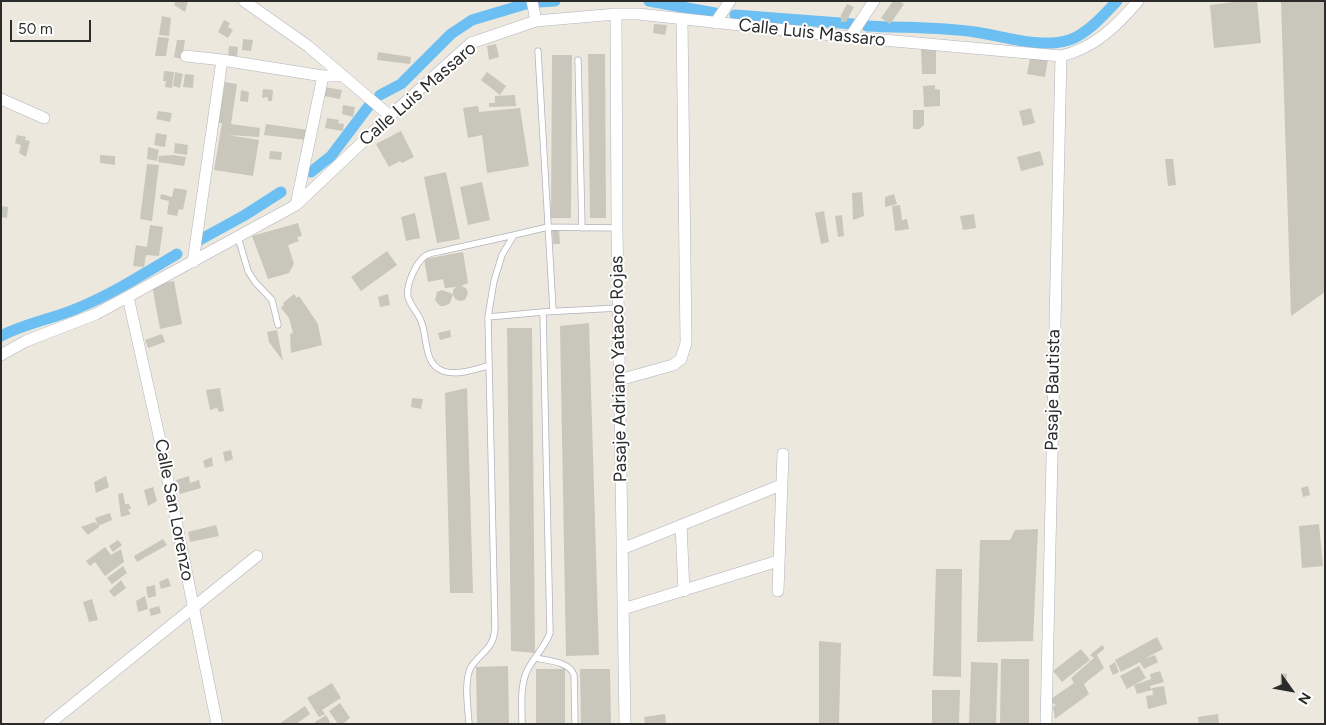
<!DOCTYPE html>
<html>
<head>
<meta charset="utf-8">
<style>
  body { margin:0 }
  #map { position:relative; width:1326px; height:725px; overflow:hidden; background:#ede8dd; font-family:Figtree,sans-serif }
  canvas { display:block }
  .frame { position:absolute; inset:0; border:2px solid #2b2b2b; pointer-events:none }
  .north { position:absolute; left:1266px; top:665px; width:50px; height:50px; -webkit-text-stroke:4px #fff; paint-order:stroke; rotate:122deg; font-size:14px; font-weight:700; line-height:20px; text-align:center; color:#2b2b2b }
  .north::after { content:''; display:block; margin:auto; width:18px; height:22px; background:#2b2b2b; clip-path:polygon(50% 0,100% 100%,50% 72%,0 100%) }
  .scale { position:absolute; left:10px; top:20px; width:81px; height:22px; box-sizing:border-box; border:2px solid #2b2b2b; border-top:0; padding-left:6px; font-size:15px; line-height:18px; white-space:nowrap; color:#2b2b2b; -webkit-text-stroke:4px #fff; paint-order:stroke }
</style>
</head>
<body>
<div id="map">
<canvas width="1326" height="725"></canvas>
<div class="frame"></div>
<div class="north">N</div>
<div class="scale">50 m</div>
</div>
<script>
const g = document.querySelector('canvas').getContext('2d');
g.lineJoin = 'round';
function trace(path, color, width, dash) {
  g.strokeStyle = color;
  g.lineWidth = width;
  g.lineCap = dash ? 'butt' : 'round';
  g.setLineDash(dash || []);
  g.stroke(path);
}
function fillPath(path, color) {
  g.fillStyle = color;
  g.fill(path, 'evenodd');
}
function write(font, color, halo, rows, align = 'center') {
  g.font = font + ' Figtree,sans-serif';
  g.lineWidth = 4;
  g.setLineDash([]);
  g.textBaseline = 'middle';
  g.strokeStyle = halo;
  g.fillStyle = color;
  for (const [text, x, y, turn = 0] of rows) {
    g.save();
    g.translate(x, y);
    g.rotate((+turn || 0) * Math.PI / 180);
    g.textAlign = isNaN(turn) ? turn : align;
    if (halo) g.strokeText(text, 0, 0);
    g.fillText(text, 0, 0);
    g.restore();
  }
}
const canal = new Path2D(`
  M649 1 715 13
  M539 2 555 1
  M735 15 853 24
  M867 26C903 28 940 27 975 32 1004 36 1040 49 1069 40 1086 35 1105 14 1117 1
  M380 95 401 84 451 34 472 20 529 3
  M311 172 331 156 368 107
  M196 242 245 215 281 192
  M1 336C26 323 53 319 78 308 112 294 145 273 177 254`);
const building = new Path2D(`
  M176 1H188L185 12 174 5Z
  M893 1H900L904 4 890 24 881 18Z
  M1242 1H1257L1261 43 1214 48 1210 5Z
  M1281 1H1325V292L1291 316Z
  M847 4 854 7 846 22H841V15Z
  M162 16 171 18 169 36 159 35Z
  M224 20 230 23 228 27 233 30 228 38 218 32Z
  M654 24 667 25 665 35 653 33Z
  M158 37 169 38 166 56H155Z
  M243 39 253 40 251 51 242 50Z
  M177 40H185L182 59 174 57Z
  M496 44 499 57 489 60 487 46Z
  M229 46 238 47 237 57 228 56Z
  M921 46H936V74H922Z
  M378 52 411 57 410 64 377 60Z
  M1031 53 1048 59 1045 77 1027 74Z
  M588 54H605L606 218H590Z
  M552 55H572L571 218H551Z
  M164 71 174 72 172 88 165 87 166 81H163Z
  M175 72 183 74 180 88 173 86Z
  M487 72 506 86 500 95 481 80Z
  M185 74 194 75 193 88 183 87Z
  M225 82 237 84 231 124 260 128 259 137 228 135 259 140 253 176 214 170 222 123H218Z
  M935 85V89L940 90V106L924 107 923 86Z
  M325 87 342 90 340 99 324 96Z
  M263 89 273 90 272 101H268V97L262 98Z
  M241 90 249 92 248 102 240 101Z
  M515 95 516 106 489 107V103H495V96Z
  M343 105 355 107 353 117 342 114Z
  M478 106 479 112 520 108 529 166 487 173 482 135 468 138 463 108Z
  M1031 108 1035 123 1023 126 1019 111Z
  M913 110H924V125L920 129H913Z
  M158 111 172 113 170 122 156 119Z
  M327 118 339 120 338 123 344 124 343 131 325 128Z
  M266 124 308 130 307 140 264 135Z
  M401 131 414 157 402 163 400 161 389 167 376 144Z
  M156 133 167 135 165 147 154 145Z
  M17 135 26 137 25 140 30 141 26 157 19 153 21 145 15 143Z
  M175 143 188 145 187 155 174 153Z
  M148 147 159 150 157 161 147 159Z
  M270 151 282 152 281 160 269 159Z
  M1040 151 1044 165 1021 171 1017 157Z
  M100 155 115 156V165L100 163Z
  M173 155 186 157 184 166 158 162 159 156Z
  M1165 159H1173L1176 185 1168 186Z
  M147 164 159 165 152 221 140 219Z
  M446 172 460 239 437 243 424 177Z
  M482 182 490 220 468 225 460 187Z
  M174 188 187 190 183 210 179 209 177 216 167 214 169 201 160 199 161 194 172 197Z
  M862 192 864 216 853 220 852 193Z
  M894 194 897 204 885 207V197Z
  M900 205 902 220 907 219 909 229 895 231 892 206Z
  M1 206 8 207 7 218 1 217Z
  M824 211 829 242 821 244 815 213Z
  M415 213 420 238 406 241 401 217Z
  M974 214 976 228 963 230 960 216Z
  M842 215 844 236 838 237 835 216Z
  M298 223 302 236 297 237 299 241 288 245 294 264 289 273 268 279 252 236Z
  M150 225 163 227 159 256 146 255 144 267 133 266 136 245 147 247Z
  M552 230H559L560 244H553Z
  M387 251 397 265 361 291 351 277Z
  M463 252 468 283 461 286 466 288 468 293 465 300 460 301 455 299 453 294V290L456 287 445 288 443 279 428 282 424 259Z
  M174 281 182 324 160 329 152 285Z
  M442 290 453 294 450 303 445 306H440L435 300 437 292Z
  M294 294 297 298 299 296 318 324 322 345 291 353 290 334 293 333 289 318 281 308 284 305 283 303Z
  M388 294 390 305 380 307 378 297Z
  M589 323 599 655 566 656 560 326Z
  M507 328H532L535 653 511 651Z
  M277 330 283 361 269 342 267 332Z
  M450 330 451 337 440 340 438 333Z
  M162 334 165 342 148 348 145 340Z
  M220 388 224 411 219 412 217 408 210 410 206 390Z
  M467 388 473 593H450L445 393Z
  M412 398 423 399 421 409 411 407Z
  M231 450 233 459 225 462 223 452Z
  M212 457 213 466 205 468 203 461Z
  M106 476 109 487 96 493 94 482Z
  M189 476 190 483 199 480 201 488 180 494 176 480Z
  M1308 486 1310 495 1303 497 1301 488Z
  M153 487 157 501 148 506 144 490Z
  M123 493 125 504H129L131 508 128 510 131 514 121 517 118 494Z
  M110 513 112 520 98 526 95 518Z
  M95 522 99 527 88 535 81 527Z
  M1319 524 1323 566 1302 568 1299 526Z
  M216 525 219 536 190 542 188 532Z
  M1038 529 1033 641 977 642 980 540H1010L1015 530Z
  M163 539 167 545 137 562 134 556Z
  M118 540 122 545 113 552 109 546Z
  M105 547 111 555 121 549 124 562 105 576 95 562 90 566 86 561Z
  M123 566 127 573 112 584 107 578Z
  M936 569H962L961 677 933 676Z
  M168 578 171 586 161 589 159 582Z
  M121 580 126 588 114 597 109 591Z
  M155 585 156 596 148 598 146 587Z
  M145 596 148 609 138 612 136 601Z
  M92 599 98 620 89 622 83 602Z
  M159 606 161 613 151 616 149 609Z
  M1157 637 1163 649 1144 659 1155 655 1158 662 1144 669 1140 662 1121 672 1115 660Z
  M819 641 841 643 839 724H819Z
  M1102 645 1105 648 1097 655 1104 668 1084 684 1089 694 1055 719 1053 707 1056 705 1048 701 1074 683 1071 678 1094 658 1090 655Z
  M1081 649 1090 660 1062 682 1053 671Z
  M1001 659H1029V724H1000Z
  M971 662 998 663 996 724H969Z
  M1115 662 1119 672 1113 675 1109 666Z
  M508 666 509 724H477L476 667Z
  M1139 666 1146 678 1127 689 1120 676Z
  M536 669H565V724H536Z
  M580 669H610L611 724H581Z
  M1160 671 1164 682 1150 686 1152 690 1137 694 1134 685 1151 679 1150 674Z
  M1281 673 1287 674 1286 686H1280Z
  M332 683 341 698 322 710 325 714 319 717 307 698Z
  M1164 686 1167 704 1148 709 1146 696 1153 695 1152 688Z
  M932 690H960L959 724H932Z
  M340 703 350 718 343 724H338L329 711Z
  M305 706 310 714 296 724H279Z
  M665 714 666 724H645L644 717Z
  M1218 714 1219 724H1199L1198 717Z
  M326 715 330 722 327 724H316L315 722Z`);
const lane = new Path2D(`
  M538 51 553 310
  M578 60 582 228
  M238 237 248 271 255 282 272 300 278 325
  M488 317 543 312
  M488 366C475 369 457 376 443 371 423 364 428 337 421 321 418 313 410 305 408 297 406 285 415 264 425 256 430 252 441 252 447 250 470 245 492 240 514 235
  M536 658C548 661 569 661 574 675L575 724
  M469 724C468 707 464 684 470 669 475 658 488 652 492 641 494 638 494 633 495 629L488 317 494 281 502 255 514 235 548 227 617 228
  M522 724C522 707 520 689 526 673 532 659 544 649 550 633L543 312 618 308`);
const street = new Path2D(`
  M244 1 308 46 390 116
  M532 1 536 21
  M616 14 617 228 625 724
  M715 23 730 1
  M850 37 874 1
  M186 56 222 60 323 76H343
  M1 99 44 118
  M296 205 323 76
  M193 262 222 60
  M128 297 158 431 217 724
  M1 355 26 341 96 314 296 205 390 116 471 43 536 21 616 14H639L850 37 1061 56C1094 48 1116 27 1138 1
  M619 380 673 365 681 359 686 343 682 19
  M681 525 684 591
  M622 549 781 485
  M778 591 783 454
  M623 609 778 561
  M49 724 257 556
  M1046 724 1061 56`);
const streetNames = [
  ["Calle Luis Massaro",812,33,6],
  ["Calle Luis Massaro",418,94,-41],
  ["Pasaje Adriano Yataco Rojas",619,369,-91],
  ["Pasaje Bautista",1053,390,-89],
  ["Calle San Lorenzo",174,510,79]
];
trace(canal, '#6cbff2', 11);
fillPath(building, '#c9c6bb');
trace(lane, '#b1b1bf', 7);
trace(street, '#b1b1bf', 12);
trace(lane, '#fff', 5.5);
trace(street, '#fff', 11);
write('18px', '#2b2b2b', '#fff', streetNames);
</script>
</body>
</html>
